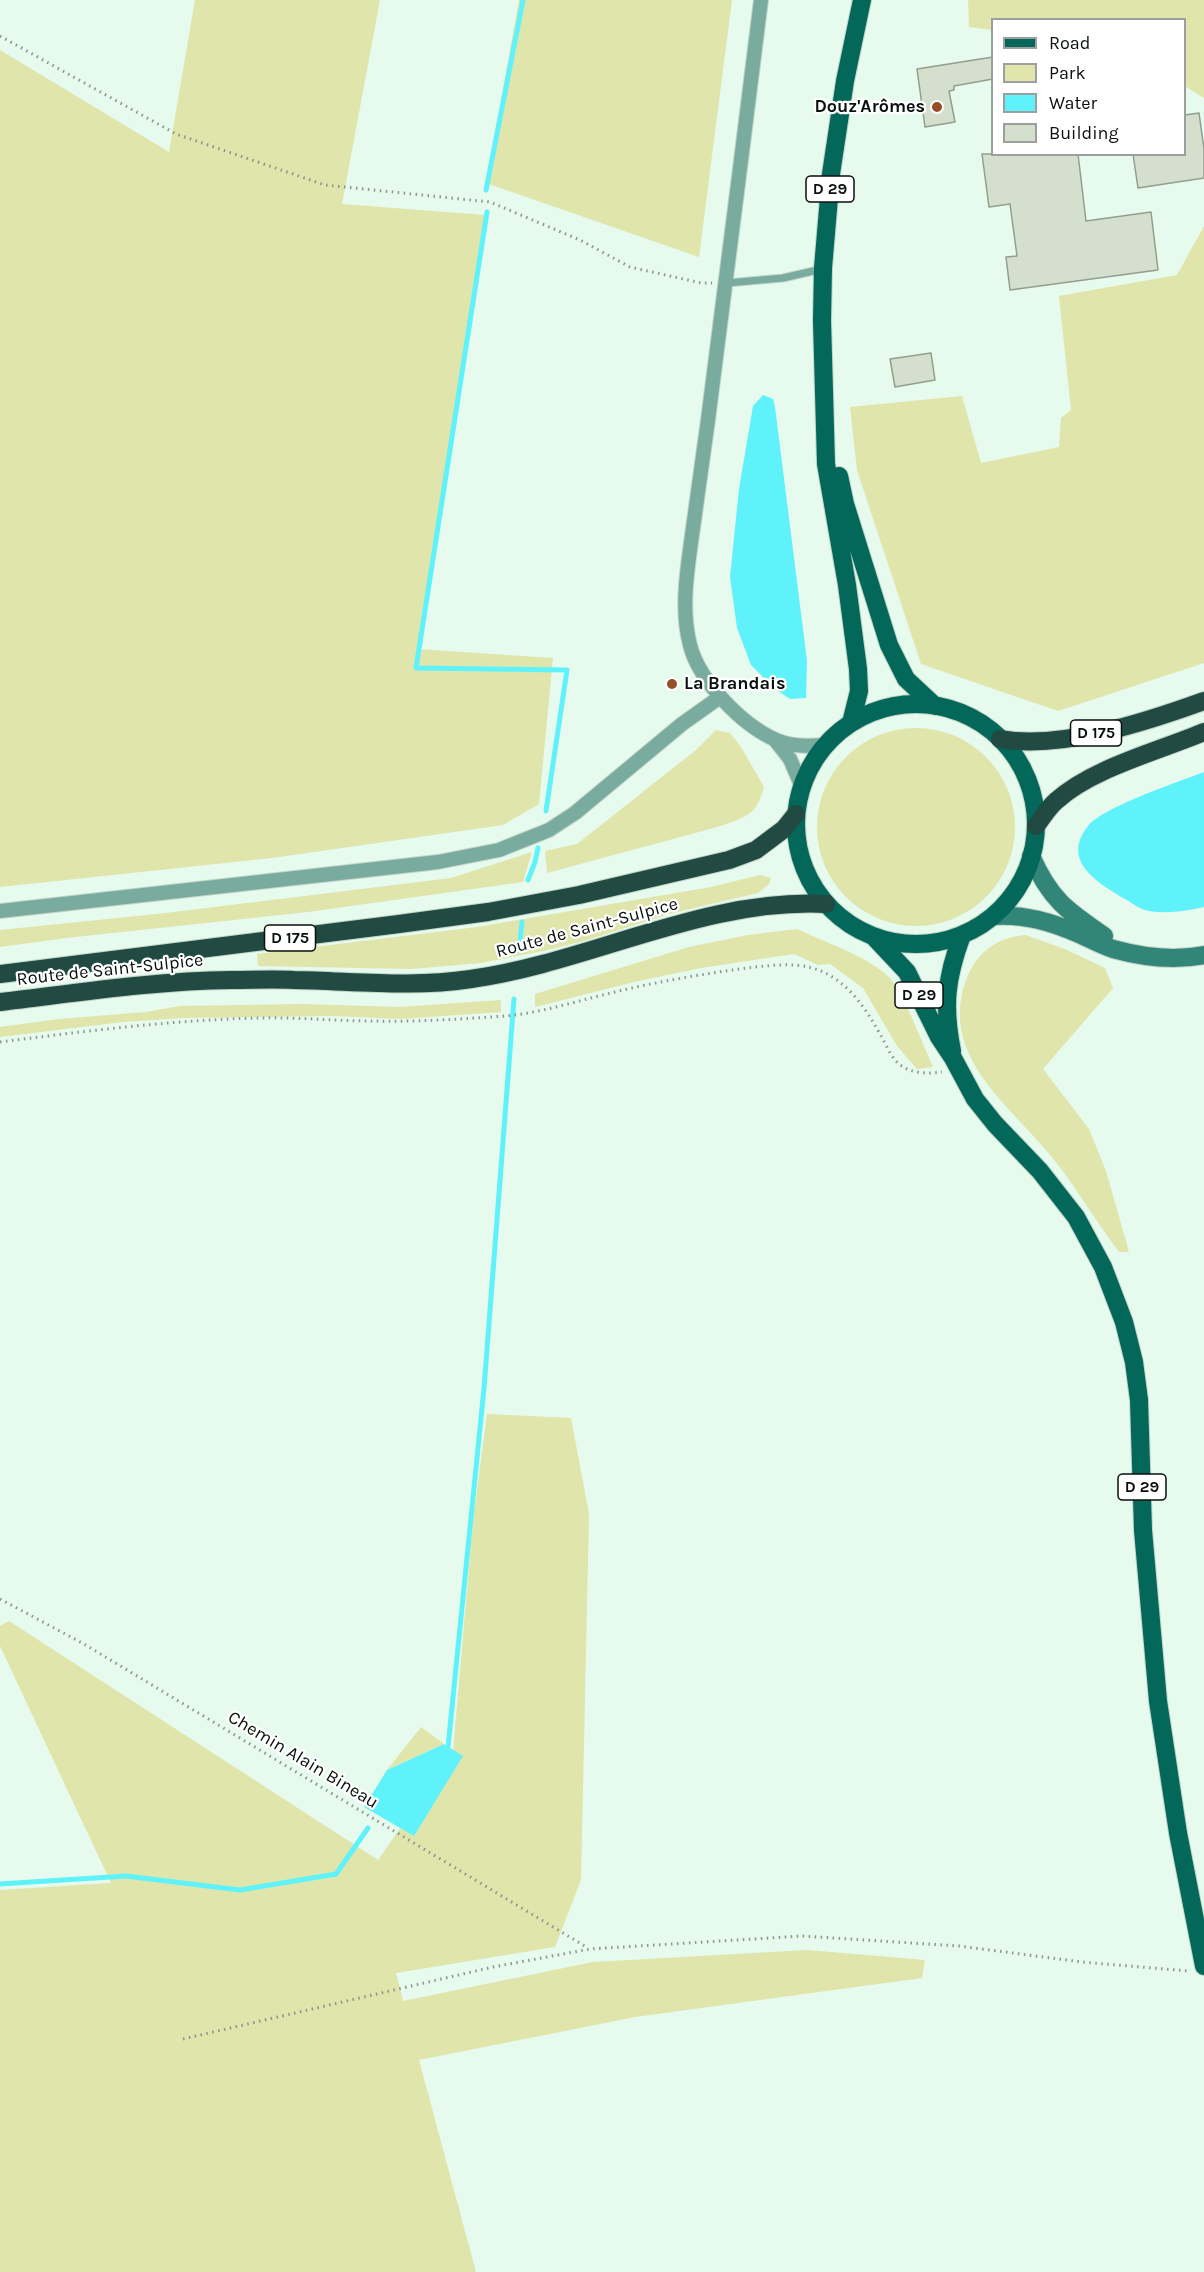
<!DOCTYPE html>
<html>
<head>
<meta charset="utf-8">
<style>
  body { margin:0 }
  #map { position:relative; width:1204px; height:2272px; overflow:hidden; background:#e6faed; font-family:Karla,sans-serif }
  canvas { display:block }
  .legend { position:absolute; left:991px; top:18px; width:195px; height:138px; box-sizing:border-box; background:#fff; border:2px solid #9d9f9e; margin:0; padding:8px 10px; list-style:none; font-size:18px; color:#09100c }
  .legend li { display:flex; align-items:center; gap:12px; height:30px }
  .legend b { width:30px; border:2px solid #9d9f9e }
</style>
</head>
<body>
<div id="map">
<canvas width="1204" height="2272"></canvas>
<ul class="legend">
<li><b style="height:8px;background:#03685a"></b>Road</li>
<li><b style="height:16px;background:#dfe5ab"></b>Park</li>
<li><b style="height:16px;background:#60f2fb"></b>Water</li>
<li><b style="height:16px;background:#d4dfce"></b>Building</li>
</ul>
</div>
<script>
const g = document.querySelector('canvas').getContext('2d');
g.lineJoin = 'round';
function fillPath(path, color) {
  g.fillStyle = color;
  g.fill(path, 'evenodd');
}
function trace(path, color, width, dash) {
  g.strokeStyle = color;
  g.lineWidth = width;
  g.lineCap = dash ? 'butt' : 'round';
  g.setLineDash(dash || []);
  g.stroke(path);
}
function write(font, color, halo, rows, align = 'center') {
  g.font = font + ' Karla,sans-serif';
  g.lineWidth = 4.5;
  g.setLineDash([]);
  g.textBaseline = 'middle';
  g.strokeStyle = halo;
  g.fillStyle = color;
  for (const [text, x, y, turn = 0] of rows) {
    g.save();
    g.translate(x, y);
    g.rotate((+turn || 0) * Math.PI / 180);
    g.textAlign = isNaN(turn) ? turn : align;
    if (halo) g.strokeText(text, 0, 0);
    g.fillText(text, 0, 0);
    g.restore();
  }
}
const green = new Path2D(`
  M195 0H380L342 204 485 215 417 649 553 658 539 804 503 825 272 858 0 887V50L169 152Z
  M519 0H732L699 257 486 183Z
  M968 0H1204V98L1185 86 1184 20H992V30L969 27Z
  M1204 226V663L1058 711 921 664 857 470 850 407 962 396 981 463 1059 447 1061 418 1071 410 1059 296 1177 275Z
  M817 827a99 99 0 1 1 198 0a99 99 0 1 1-198 0Z
  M716 730 730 733 741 747 764 787C756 816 747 816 721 826L547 873 545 851 577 844 696 750Z
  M532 852 523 882 308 912 66 938 0 947V930L166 913 451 878Z
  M760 875 771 878 769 884 758 893 669 914 584 941 543 951 481 963 412 969 258 966 257 954 477 927 711 887Z
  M797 929C826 943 863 954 888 976 902 989 924 1047 933 1067L917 1069 897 1046 863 988 830 964 818 965 794 954 701 968 634 982 535 1007V994L689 947 748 935Z
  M1026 935 1067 950 1105 968 1113 988 1043 1069 1089 1129 1106 1171 1129 1252H1119C1098 1224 1080 1194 1059 1166 1016 1108 932 1057 969 973 980 949 1001 937 1026 935Z
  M501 1000V1012L401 1019 332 1016 183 1018 123 1022 0 1037V1027L59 1019 146 1012 180 1006 303 1004 400 1007Z
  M487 1414 571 1418 589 1514 581 1880 555 1947 396 1973 403 2001 593 1962 807 1950 925 1960 922 1978 635 2017 419 2060 476 2272H0V1890L111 1883 0 1646V1626L9 1621 378 1860 453 1752 473 1520Z
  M421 1727 444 1744 387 1770Z`);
const water = new Path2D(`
  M763 395 773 399 775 407 807 661 806 698 790 699 774 688 751 665 737 628 730 577 739 489 753 406Z
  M1204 772V907C1186 911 1168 914 1149 911 1141 910 1132 903 1125 899 1098 883 1060 861 1088 826 1103 807 1178 782 1204 772Z
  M444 1744 463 1756 414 1836 364 1807 387 1770Z`);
const stream = new Path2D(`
  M486 190 523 0
  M487 212 416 668 567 670 546 811
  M528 880 535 862 538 848
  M519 951 522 922
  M444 1750 448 1747 484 1388 514 999
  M0 1884 126 1876 240 1890 336 1874 368 1828`);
const building = new Path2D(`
  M993 57V79L954 86V90L949 91 955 122 925 127 917 69Z
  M1199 113 1204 149V178L1138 188 1133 154H1185V115Z
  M982 154H1078L1086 221 1151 212 1158 270 1010 290 1006 257 1017 256 1010 204 989 207Z
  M931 353 935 380 895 387 890 359Z`);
const path = new Path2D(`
  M0 36 176 134 325 185 490 202 580 240 630 267 701 283H712
  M0 1042C86 1031 172 1020 259 1018 297 1017 336 1021 374 1021 418 1022 461 1019 505 1016 540 1013 573 1002 607 994 646 984 686 977 725 971 748 968 772 964 795 965 838 968 861 1000 880 1034 885 1042 889 1053 895 1060 907 1074 926 1074 942 1072
  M0 1599 84 1644 588 1948
  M183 2039 493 1967 590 1949 802 1936 959 1946 1082 1962 1188 1971`);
const lane = new Path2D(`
  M727 283 783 278 822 269`);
const street = new Path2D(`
  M761 0C743 140 727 280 708 420 703 456 698 492 693 528 688 566 680 607 690 645 699 681 742 725 776 740 791 747 809 746 825 745
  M775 740 790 759 802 787
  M0 911 438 862 499 850 549 830 575 813 682 724 720 697`);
const secondary = new Path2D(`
  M1031 856C1050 899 1066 910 1104 936
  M994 916C1025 914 1051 922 1079 934 1090 939 1101 945 1113 949 1142 957 1174 961 1204 955`);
const primary = new Path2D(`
  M839 476 845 504 889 645 906 679 935 706
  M796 824a120 120 0 1 1 240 0a120 120 0 1 1-240 0Z
  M851 723 859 691 858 669 847 585 826 464 822 320 823 268 831 174 845 81 862 0
  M875 938 907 972 939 1037 953 1058 975 1099 995 1124 1040 1171 1076 1217 1103 1267 1124 1322 1134 1362 1139 1400 1143 1530 1158 1701 1178 1833 1204 1966
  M952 1051C943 1006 946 978 962 935`);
const highway = new Path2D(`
  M1000 739C1061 750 1146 722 1204 701
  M1036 826C1042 818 1048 808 1056 801 1092 768 1159 751 1204 732
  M0 974 399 924 488 912 579 895 729 860 756 850 784 829 796 814
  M0 1002C77 993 153 981 231 980 252 980 273 979 294 980 354 981 412 988 471 979 591 962 703 898 826 904`);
const markers = [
  [937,107,6,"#974f2a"],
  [672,684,6,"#974f2a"]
];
const shields = [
  [830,189,48],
  [1096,733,51],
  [290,938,51],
  [919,995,48],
  [1142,1487,48]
];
const shieldNames = [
  ["D 29",830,189],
  ["D 175",1096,733],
  ["D 175",290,938],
  ["D 29",919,995],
  ["D 29",1142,1487]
];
const poiNames = [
  ["Douz'Arômes",925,107],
  ["La Brandais",684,684,"left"]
];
const streetNames = [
  ["Route de Saint-Sulpice",587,928,-15],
  ["Route de Saint-Sulpice",110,970,-6],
  ["Chemin Alain Bineau",303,1760,31]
];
fillPath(green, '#dfe5ab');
fillPath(water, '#60f2fb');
trace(stream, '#60f2fb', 5);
fillPath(building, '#d4dfce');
trace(building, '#939e8d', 1.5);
trace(lane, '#c3d5c9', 9);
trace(street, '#c3d5c9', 16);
trace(secondary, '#c3d5c9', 20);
trace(primary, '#c3d5c9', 20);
trace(highway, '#c3d5c9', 20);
trace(path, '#88978e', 3, [1.5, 4.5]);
trace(lane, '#79ab9f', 7);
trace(street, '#79ab9f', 14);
trace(secondary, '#328677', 18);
trace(primary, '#03685a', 18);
trace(highway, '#204a42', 18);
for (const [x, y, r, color] of markers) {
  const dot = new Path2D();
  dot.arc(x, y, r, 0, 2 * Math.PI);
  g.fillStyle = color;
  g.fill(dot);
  trace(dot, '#fff', 2);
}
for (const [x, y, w] of shields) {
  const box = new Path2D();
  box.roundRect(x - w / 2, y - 13, w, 26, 4.5);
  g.fillStyle = '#fff';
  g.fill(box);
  trace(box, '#09100c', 1.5);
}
write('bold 16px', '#09100c', null, shieldNames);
write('bold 18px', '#09100c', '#fff', poiNames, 'right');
write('18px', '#09100c', '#fff', streetNames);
</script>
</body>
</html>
